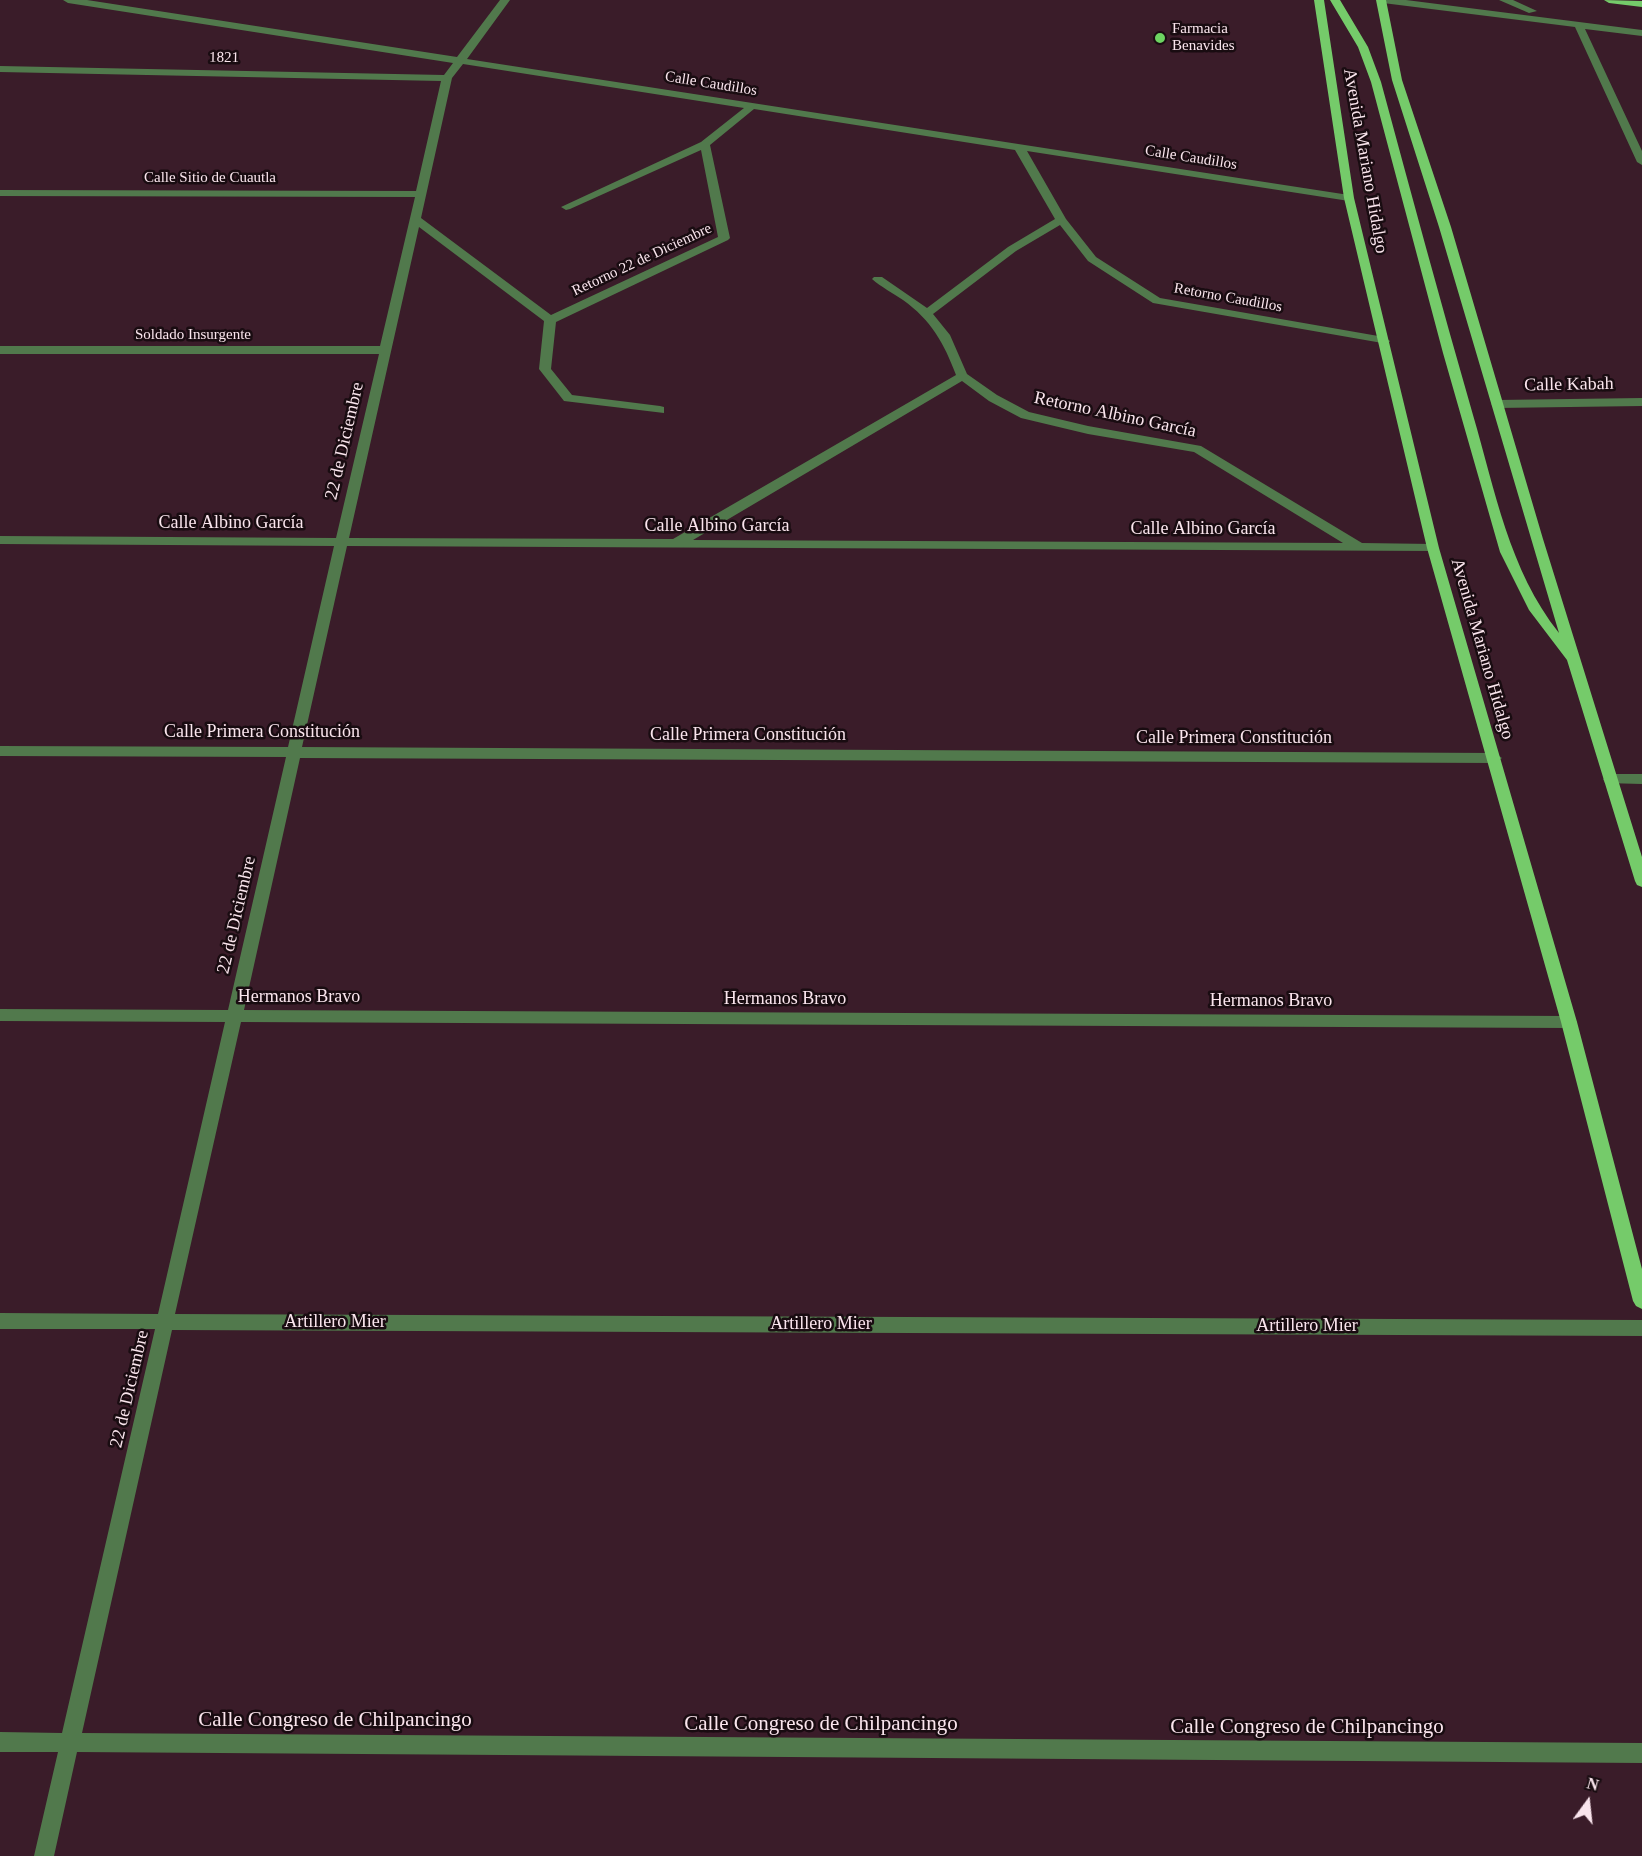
<!DOCTYPE html>
<html>
<head>
<meta charset="utf-8">
<style>
  body { margin:0 }
  #map { position:relative; width:1642px; height:1856px; overflow:hidden; background:#3a1c29; font-family:"Times New Roman",serif }
  canvas { display:block }
  .north { position:absolute; left:1558px; top:1772px; width:60px; height:60px; -webkit-text-stroke:4px #190c11; paint-order:stroke; rotate:15deg; font-size:16px; font-weight:700; line-height:24px; text-align:center; color:#fae5ed }
  .north::after { content:''; display:block; margin:auto; width:21px; height:27px; background:#fae5ed; clip-path:polygon(50% 0,100% 100%,50% 72%,0 100%) }
</style>
</head>
<body>
<div id="map">
<canvas width="1642" height="1856"></canvas>
<div class="north">N</div>
</div>
<script>
const g = document.querySelector('canvas').getContext('2d');
g.lineJoin = 'round';
function fillPath(path, color) {
  g.fillStyle = color;
  g.fill(path, 'evenodd');
}
function trace(path, color, width, dash) {
  g.strokeStyle = color;
  g.lineWidth = width;
  g.lineCap = dash ? 'butt' : 'round';
  g.setLineDash(dash || []);
  g.stroke(path);
}
function write(font, color, halo, rows, align = 'center') {
  g.font = font + ' "Times New Roman",serif';
  g.lineWidth = 5;
  g.setLineDash([]);
  g.textBaseline = 'middle';
  g.strokeStyle = halo;
  g.fillStyle = color;
  for (const [text, x, y, turn = 0] of rows) {
    g.save();
    g.translate(x, y);
    g.rotate((+turn || 0) * Math.PI / 180);
    g.textAlign = isNaN(turn) ? turn : align;
    if (halo) g.strokeText(text, 0, 0);
    g.fillText(text, 0, 0);
    g.restore();
  }
}
const minor = new Path2D(`
  M63 0H87L457 57 500 0H510L467 59 1349 195 1354 198 1349 201 1027 151 1066 219 1096 257 1160 298 1384 337 1390 341 1388 344 1153 303 1088 261 1060 225 1016 251 933 314 950 335 967 374 997 395 1029 412 1088 426 1201 446 1362 543 1433 544 1439 548 1438 551 347 546 302 747 1495 753 1502 758 1495 763 300 758 244 1010 1569 1016 1574 1018 1577 1022 1574 1026 1569 1028 241 1022 175 1314 1642 1320V1336L172 1330 82 1733 1642 1743V1763L77 1752 54 1856H34L58 1752H0V1732L62 1733 155 1329H0V1313L158 1314 225 1022 0 1021V1009L228 1010 286 757 0 756V746L288 747 334 546 0 544V536L336 538 379 354H0V346H380L415 197 0 196V190L416 191 441 81 0 72V66L444 75 453 63 68 3ZM463 64 744 108 701 142 561 207 566 210 570 209 701 150 718 237 551 315 421 218 452 78ZM754 109 1015 150 1055 219 1008 247 927 308 882 277H874L872 279C881 287 893 293 903 300 931 320 944 343 956 375L673 539 349 538 419 227 544 321 539 369 564 401 664 413V407L660 406 572 395 551 369 556 322 728 240 730 238 710 145ZM962 381 989 401 1021 418 1088 434 1194 452 1343 543 693 540Z
  M1378 0H1406L1642 30V36L1585 29 1642 151V165L1637 162 1575 27 1383 3Z
  M1499 0H1513L1537 11 1529 13Z
  M1642 398V406L1497 408 1491 404 1497 400Z
  M1610 774H1642V784L1605 783 1603 779Z`);
const major = new Path2D(`
  M1314 0H1324L1354 198 1439 548 1577 1022 1642 1269V1309L1636 1306 1633 1301 1561 1022 1427 548 1344 198Z
  M1330 0H1340L1368 47 1381 82C1411 193 1441 304 1473 415 1495 490 1509 570 1559 633L1439 227 1392 80 1376 0H1386L1402 80 1451 227 1543 539 1642 857V887L1637 885 1635 881 1567 660 1529 610 1500 552 1443 353 1371 82 1358 47Z
  M1604 0 1642 1V7L1609 3Z`);
const markers = [
  [1160,38,6,"#6dd361"]
];
const farPoinames = [
  ["Farmacia",1172,29],
  ["Benavides",1172,46]
];
const farStreetnames = [
  ["1821",224,58,1],
  ["Calle Caudillos",711,84,9],
  ["Calle Caudillos",1191,158,9],
  ["Calle Sitio de Cuautla",210,178],
  ["Retorno 22 de Diciembre",642,260,-25],
  ["Retorno Caudillos",1228,298,10],
  ["Soldado Insurgente",193,335]
];
const streetNames = [
  ["Avenida Mariano Hidalgo",1365,161,80],
  ["Calle Kabah",1569,385,-1],
  ["Retorno Albino García",1115,415,12],
  ["22 de Diciembre",345,441,-77],
  ["Calle Albino García",231,523],
  ["Calle Albino García",717,526],
  ["Calle Albino García",1203,529],
  ["Avenida Mariano Hidalgo",1482,649,74],
  ["Calle Primera Constitución",262,732],
  ["Calle Primera Constitución",748,735],
  ["Calle Primera Constitución",1234,738],
  ["22 de Diciembre",237,915,-77],
  ["Hermanos Bravo",299,997],
  ["Hermanos Bravo",785,999],
  ["Hermanos Bravo",1271,1001],
  ["Artillero Mier",335,1322],
  ["Artillero Mier",821,1324],
  ["Artillero Mier",1307,1326],
  ["22 de Diciembre",130,1389,-77]
];
const nearStreetnames = [
  ["Calle Congreso de Chilpancingo",335,1720],
  ["Calle Congreso de Chilpancingo",821,1724],
  ["Calle Congreso de Chilpancingo",1307,1727]
];
fillPath(minor, '#51794c');
fillPath(major, '#75cb6a');
for (const [x, y, r, color] of markers) {
  const dot = new Path2D();
  dot.arc(x, y, r, 0, 2 * Math.PI);
  g.fillStyle = color;
  g.fill(dot);
  trace(dot, '#190c11', 2);
}
write('15px', '#fae5ed', '#190c11', farPoinames, 'left');
write('15px', '#fae5ed', '#190c11', farStreetnames);
write('18px', '#fae5ed', '#190c11', streetNames);
write('21px', '#fae5ed', '#190c11', nearStreetnames);
</script>
</body>
</html>
